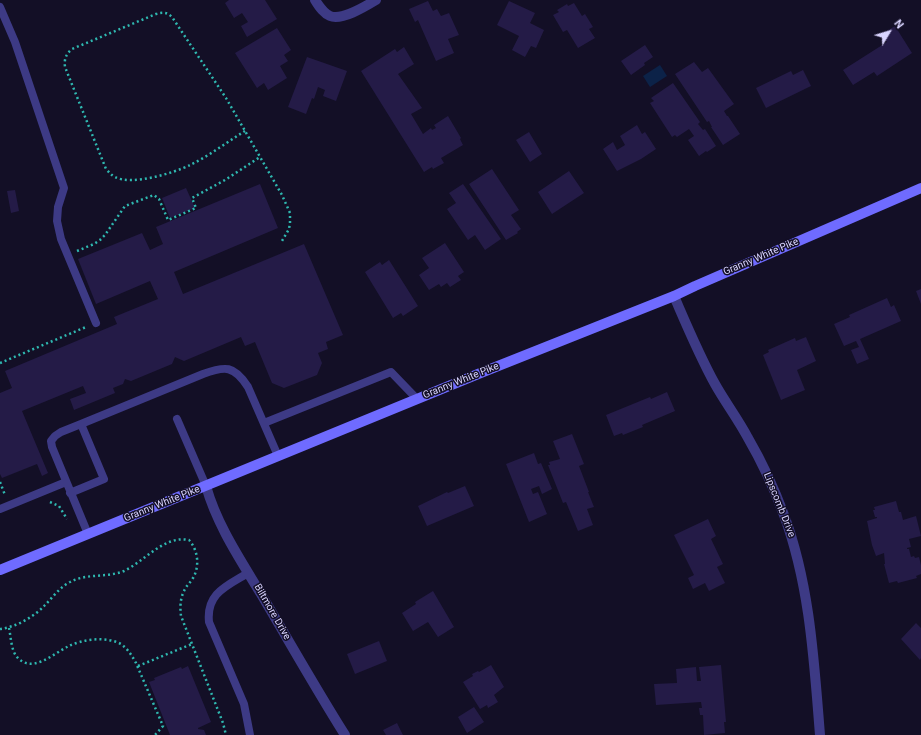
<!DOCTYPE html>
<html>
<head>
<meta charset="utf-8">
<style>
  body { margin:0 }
  #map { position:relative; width:921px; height:735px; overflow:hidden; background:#130f26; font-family:Roboto,sans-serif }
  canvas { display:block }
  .north { position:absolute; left:869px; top:12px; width:40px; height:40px; -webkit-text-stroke:3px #130f26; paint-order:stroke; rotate:52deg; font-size:11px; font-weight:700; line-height:16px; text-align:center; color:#d9d4ff }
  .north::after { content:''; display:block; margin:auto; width:14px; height:18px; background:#d9d4ff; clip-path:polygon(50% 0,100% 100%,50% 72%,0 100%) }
</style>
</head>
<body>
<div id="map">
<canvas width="921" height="735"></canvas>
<div class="north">N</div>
</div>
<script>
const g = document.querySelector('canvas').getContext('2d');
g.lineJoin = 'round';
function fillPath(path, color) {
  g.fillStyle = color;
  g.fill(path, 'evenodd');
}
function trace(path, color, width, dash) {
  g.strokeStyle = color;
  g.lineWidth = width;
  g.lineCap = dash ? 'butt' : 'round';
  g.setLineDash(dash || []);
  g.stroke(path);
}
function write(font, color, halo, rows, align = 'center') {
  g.font = font + ' Roboto,sans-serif';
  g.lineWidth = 3;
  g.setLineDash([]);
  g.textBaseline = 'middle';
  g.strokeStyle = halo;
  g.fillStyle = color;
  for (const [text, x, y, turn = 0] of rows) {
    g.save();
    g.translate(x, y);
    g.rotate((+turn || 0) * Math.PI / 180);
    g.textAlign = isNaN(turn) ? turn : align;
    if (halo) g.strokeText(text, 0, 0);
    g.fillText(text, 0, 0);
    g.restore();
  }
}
const water = new Path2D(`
  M660 65 667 76 650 87 643 76Z`);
const building = new Path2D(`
  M229 0H265L277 19 247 37 241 26 248 22 242 13 234 18 225 3Z
  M428 1 433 11 437 9 441 16 449 13 459 35 448 39 454 53 436 61 418 20 415 22 409 9Z
  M509 1 535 13 530 23 544 30 536 48 531 46 525 57 512 50 519 36 497 25Z
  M574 3 582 16 585 14 593 27 589 29 595 38 578 48 567 30 563 32 553 15 559 12 557 10 567 4 568 6Z
  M895 26 912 53 877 76 874 72 853 85 843 70 887 42 882 34Z
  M277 28 291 50 284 55 288 61 280 66 287 78 268 90 264 83 257 88 235 53Z
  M645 45 653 57 644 63 645 65 631 75 621 61Z
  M404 47 414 64 398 74 422 108 411 114 423 134 431 128 432 130 436 128 434 125 448 116 461 138 460 139 463 145 441 158 444 163 433 169 432 167 424 172 361 71 395 49 397 52Z
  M307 57 347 71 336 101 323 96 325 90 318 87 314 99 312 98 306 114 288 107Z
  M694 62 702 72 708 68 734 104 724 111 727 116H728L740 134 723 145 711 127H712L709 121 707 122 675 74Z
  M803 70 811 86 766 108 756 88 791 71 793 75Z
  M673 83 700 122 698 124 703 130 705 129 716 146 707 152 706 151 699 156 688 140 694 136 689 129 677 137 675 135 672 137 650 103 654 101 651 98Z
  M637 125 642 134 645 132 656 149 641 159 617 171 603 149 613 142 617 150 625 145 620 136Z
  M529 132 542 154 530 162 516 140Z
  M492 169 519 210 511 215 521 229 517 232 518 233 506 240 469 184Z
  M569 171 584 193 552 214 538 192Z
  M260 184 278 228 174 272 183 294 304 244 343 335 326 342 328 349 318 353 322 363 317 375 284 388 272 383 255 342 245 346 241 337 184 361 175 357 172 364 131 381 125 379 123 384 113 388 115 393 74 410 70 399 86 393 83 386 22 411 48 473 42 476 37 464 2 478 0 474V393L12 388 5 371 117 324 114 317 158 299 150 281 96 304 78 259 142 233 150 250 163 244 156 227Z
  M463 184 501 239 485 250 475 235 468 240 447 209 456 203 449 193Z
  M186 188 195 208 170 218 162 198Z
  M15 190 19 211 11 213 7 191Z
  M445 243 464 272 458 276 461 280 450 287 447 283 441 287 439 284 429 290 419 275 429 268 422 258Z
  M389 260 418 306 403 316 401 313 393 318 365 272 380 262 382 265Z
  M921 289V304L916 291Z
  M887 298 891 307 894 305 901 321 860 339 869 359 857 364 851 350 859 347 856 341 844 346 834 324 850 317 849 315Z
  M806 337 816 361 797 370 805 390 781 400 763 355 769 352 768 350 795 338 796 341Z
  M667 392 675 411 642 425 643 427 623 435 622 433 614 436 606 415 650 397 651 399Z
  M572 434 584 464 579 466 589 492H588L594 507 587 509 593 525 578 531 566 502 563 503 548 465H550L549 462 560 459 553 441Z
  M534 453 538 464 541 463 552 489 542 494 539 486 531 489 533 494 538 492 547 514 529 522 506 464Z
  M465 486 474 506 427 526 418 506 447 492 448 493Z
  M896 501 899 512H901L903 520 916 516 921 536 909 539 911 547 907 548V549H909L911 557 914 556 915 558 919 557 921 565V574L916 576 917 578 898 583 897 581 889 583 884 564H885L884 553 876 556 872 545 867 521 877 518V517H875L873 510H875L874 507Z
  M708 519 716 536 711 539 723 564 717 567 725 583 709 591 705 583 693 589 688 578 694 575 674 535Z
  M433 591 454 627 438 637 428 622 413 631 402 613 416 604 415 602Z
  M916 623 921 628V658L920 660 901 639Z
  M379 641 387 661 355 674 347 654Z
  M491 665 504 687 494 695 498 702 488 708 487 705 480 709 463 682 473 676 472 674 478 671 479 672Z
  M721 665 726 722H724L725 733 704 735 703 715H700L699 708H702L701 702 656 705 654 684 677 683 676 669 696 667 697 681H701L699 667Z
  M188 666 211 722 198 728V729L204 730 206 735H170L149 682 155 680 154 678 181 667 182 669Z
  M474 707 484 722 467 733 458 717Z
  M397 723 403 735H386L383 730Z`);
const path = new Path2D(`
  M245 131C227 142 209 156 190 165 174 173 131 186 115 177 111 175 109 172 106 169L65 67C64 59 66 54 72 49L156 14C163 12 167 12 172 17L226 98 282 195 290 213V223L289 229 282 241
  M77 251 94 244 100 240 105 235 125 206 154 195 159 199 168 220 196 208 192 198 225 180 260 157
  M0 363 86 327
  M0 482 5 495
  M50 502 59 506 67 519
  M9 628C11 637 11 650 17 657 32 674 53 654 67 647 82 639 106 636 121 644 128 649 132 656 136 663L163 726 155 735
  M0 629C16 627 34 617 45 605 53 597 60 587 70 582 87 573 106 578 124 571 145 561 164 535 189 540 198 550 200 566 193 578 190 583 186 586 184 591 180 599 180 608 181 616L223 723 226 735
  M138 666 192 644`);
const service = new Path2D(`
  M0 7 15 42 64 188 58 207 57 221 61 239 96 323
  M177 419 206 486
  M264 423 391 372 417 399
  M81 424 61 432 55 436 51 441 52 447 88 534
  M70 493 104 479 81 424 203 374C225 366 234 365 248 387L278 456
  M0 509 66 482
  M248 573C227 586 206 593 209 622L244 704 250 735`);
const minor = new Path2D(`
  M315 0C319 6 323 13 330 16 342 21 366 6 376 0
  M674 296C687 326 699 355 715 384 725 402 738 419 748 438 762 462 774 488 784 515 810 585 814 661 820 735
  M206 486C217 525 240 559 261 594 289 641 316 689 345 735`);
const secondary = new Path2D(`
  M0 570 483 372 674 296 695 286 921 188`);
const streetNames = [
  ["Granny White Pike",761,257,-23],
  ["Granny White Pike",461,381,-22],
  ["Granny White Pike",162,504,-22],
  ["Lipscomb Drive",779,505,68],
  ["Biltmore Drive",272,612,60]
];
fillPath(water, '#0c2248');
fillPath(building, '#241b47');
trace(path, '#2fb8b0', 2.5, [2, 3]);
trace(service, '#3d3a85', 8);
trace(minor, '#3d3a85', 10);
trace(secondary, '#6f6bff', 10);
write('10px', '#d9d4ff', '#130f26', streetNames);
</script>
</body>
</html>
